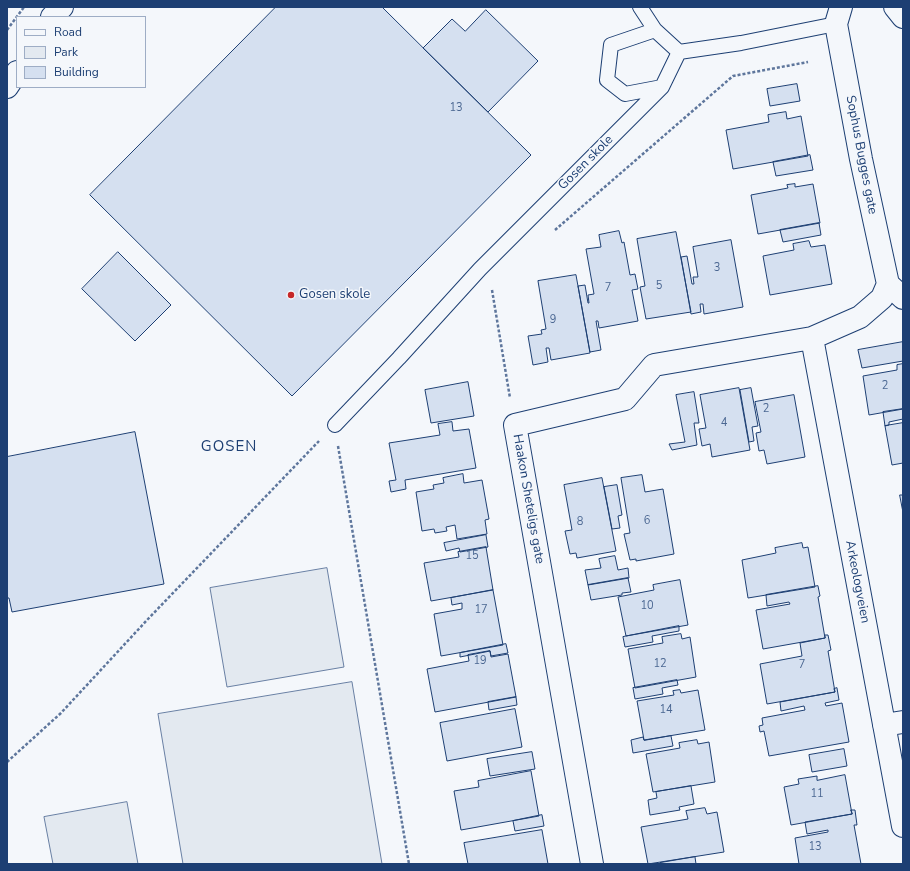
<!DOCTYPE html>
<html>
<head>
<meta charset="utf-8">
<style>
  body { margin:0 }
  #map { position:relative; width:910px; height:871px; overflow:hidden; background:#f4f7fb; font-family:"Nunito Sans",sans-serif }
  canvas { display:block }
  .frame { position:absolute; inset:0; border:8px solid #1d3f73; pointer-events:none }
  .legend { position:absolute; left:16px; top:16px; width:130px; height:72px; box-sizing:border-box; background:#f4f7fb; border:1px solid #9eadc5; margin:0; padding:5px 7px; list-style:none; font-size:12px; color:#1d3f73 }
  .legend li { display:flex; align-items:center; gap:8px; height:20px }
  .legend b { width:20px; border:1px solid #9eadc5 }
</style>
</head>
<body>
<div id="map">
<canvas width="910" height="871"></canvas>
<div class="frame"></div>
<ul class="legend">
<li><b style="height:5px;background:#f4f7fb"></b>Road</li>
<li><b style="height:11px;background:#e3e9f0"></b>Park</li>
<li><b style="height:11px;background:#d5e0f0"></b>Building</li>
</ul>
</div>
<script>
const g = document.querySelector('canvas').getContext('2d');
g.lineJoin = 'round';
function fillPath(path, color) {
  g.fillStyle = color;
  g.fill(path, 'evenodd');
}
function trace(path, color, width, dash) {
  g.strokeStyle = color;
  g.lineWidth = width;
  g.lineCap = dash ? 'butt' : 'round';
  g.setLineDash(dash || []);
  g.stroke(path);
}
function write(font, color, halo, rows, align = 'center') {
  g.font = font + ' "Nunito Sans",sans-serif';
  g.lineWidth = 3;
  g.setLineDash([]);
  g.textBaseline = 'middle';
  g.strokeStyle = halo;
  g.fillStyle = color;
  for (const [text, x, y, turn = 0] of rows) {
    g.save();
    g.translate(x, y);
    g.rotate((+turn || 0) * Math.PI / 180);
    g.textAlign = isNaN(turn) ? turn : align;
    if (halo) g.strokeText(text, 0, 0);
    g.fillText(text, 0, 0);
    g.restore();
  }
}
const green = new Path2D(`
  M327 568 344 667 227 687 210 588Z
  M352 682 382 864H183L158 714Z
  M127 802 138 864H53L44 817Z`);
const building = new Path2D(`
  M276 7H382L531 155 292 396 90 195Z
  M486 10 538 61 488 112 423 48 452 19 465 31Z
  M797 84 800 101 770 106 767 89Z
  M786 112 787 119 801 116 808 156 733 169 726 130 769 122 768 115Z
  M810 155 813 170 776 176 773 162Z
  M795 184V187L813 184 820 223 758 234 751 195 788 188 787 185Z
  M819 223 821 235 783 242 780 230Z
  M619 231 622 243 624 242 630 275 635 274 638 289 632 290 638 321 599 328 598 321H596L601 350 590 352 578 286 585 285 588 303H589L588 295 594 294 586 249 601 247 599 235Z
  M676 232 691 312 646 319 640 287 645 286 637 239Z
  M731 240 743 307 704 314 703 304H700L701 312 691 314 681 257 687 256 692 284H694L693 277H698L693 247Z
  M809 241 811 247 825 245 832 284 770 295 763 256 794 250 793 244Z
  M118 252 171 305 135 341 82 289Z
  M576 275 590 353 551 360 549 348H546L548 362 533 365 528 336 542 334 541 330 546 329 538 281Z
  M903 342V361L862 368 858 350Z
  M903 364V409L869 415 863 376 897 370V365Z
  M468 382 474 416 431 423 425 390Z
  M739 388 750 450 712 457 710 444 702 446 699 429 706 428 700 395Z
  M751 388 758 426 752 427 754 441 749 442 740 390Z
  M694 392 699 423H694L697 445 672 450 669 444 685 442 676 395Z
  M794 395 805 457 767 464 764 450 759 451 756 433 761 432 755 402Z
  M903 409V419L889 422V425L885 426 883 412Z
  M452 422 453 431 469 429 476 468 405 480 406 489 391 492 389 481 396 480 389 443 440 435 438 424Z
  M903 423V463L892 465 885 426Z
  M135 432 164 584 12 612 9 598H7V457Z
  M463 474 464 483 482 480 489 519 485 520 487 534 457 539 455 525 446 527 447 531 435 533 434 529 422 531 416 492 434 489 433 485 444 483 443 478Z
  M642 475 645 492 663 489 674 554 636 561V559L630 560 624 534 630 533 621 478Z
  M602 478 616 551 577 558 576 553 570 554 565 531 572 530 564 485Z
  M617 485 622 515 618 516 620 528 612 529 604 487Z
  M900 495H903V512Z
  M486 535 488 547 460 552 459 548 446 551 444 543Z
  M802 543 803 548 808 547 815 587 748 598 742 560 776 553 775 548Z
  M486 547 493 590 431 601 424 563 459 557 458 552Z
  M615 556 618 570 628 568 629 578 588 585 585 570 601 568 599 559Z
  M628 578 631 592 622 593V595L591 600 588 585Z
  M680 580 688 625 626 636 618 597 654 590 653 585Z
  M818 586 820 596 818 597 825 638 763 649 756 610 790 604 789 602 767 606 766 595Z
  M493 590 503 645 441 656 434 614 462 609V603L452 605 451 598Z
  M679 626V631L652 636 653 642 625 647 623 637Z
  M681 634 682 639 690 637 696 677 635 688 628 649 663 643 662 637Z
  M825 635H828L831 650 828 651 835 692 767 704 760 664 802 656 800 643 825 638Z
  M506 644 508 653 491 656 490 651 460 657V653Z
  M490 651 491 657 508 654 516 697 435 712 427 669 469 661 468 655Z
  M677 680 678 685 662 688 663 694 635 699 633 688Z
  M837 688 839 700 825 703 826 706 842 703 849 742 769 756 764 731 760 732 759 726 763 725 762 718 805 710 804 706 781 711 780 702 835 692 834 689Z
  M680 690 681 693 698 690 705 730 644 740 637 701 674 695 673 691Z
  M516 697 517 705 489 710 488 702Z
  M515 709 522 747 447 761 440 723Z
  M671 736 673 746 633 753 631 740 643 737 644 740Z
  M697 740 698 744 709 742 715 782 653 792 646 754 680 748 679 743Z
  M844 749 847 766 812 772 809 755Z
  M532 752 535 769 490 776 487 759Z
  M531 771 539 816 461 830 454 791 479 787 478 781Z
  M845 775 852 814 791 825 784 787 799 784 798 779 817 776V780Z
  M691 786 694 804 679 807 680 810 650 815 648 800 657 798 656 792Z
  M705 808 707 814 717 812 724 852 648 864 641 827 688 819 686 811Z
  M851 810H855L857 825H854L861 864H799L795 838 828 832V830L807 834 805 822 852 814Z
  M542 815 544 826 515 831 513 821Z
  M542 830 548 864H468L464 843Z
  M695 857 696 864H660V863Z`);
const path = new Path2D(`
  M7 30 24 7
  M555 230 733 76 808 62
  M492 290 510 398
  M338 446 409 864
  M7 762 61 713 148 619 319 441`);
const service = new Path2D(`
  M640 7 655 30 679 52 741 43 836 24
  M655 30 611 45 607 80 625 94 662 87
  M335 425 399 358 480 269 662 87 679 52`);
const minor = new Path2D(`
  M841 7 836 24 861 159 888 284 903 298
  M895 7 903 17
  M812 338 903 826
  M884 725 903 722
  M592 864 515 425 625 399 654 365 812 338 860 317 882 298 888 284`);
const secondary = new Path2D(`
  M52 17 62 7
  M7 87 17 72`);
const markers = [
  [291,295,4,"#c62828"]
];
const numberNames = [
  ["13",456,108],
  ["3",717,268],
  ["5",659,286],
  ["7",608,288],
  ["9",553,320],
  ["2",885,386],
  ["2",766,409],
  ["4",724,423],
  ["6",647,521],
  ["8",580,522],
  ["15",472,556],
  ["10",647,606],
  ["17",481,610],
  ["19",480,661],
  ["12",660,664],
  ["7",802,665],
  ["14",666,710],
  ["11",817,794],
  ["13",815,847]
];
const streetNames = [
  ["Sophus Bugges gate",861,155,79],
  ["Gosen skole",586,163,-45],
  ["Haakon Sheteligs gate",528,499,80],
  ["Arkeologveien",857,582,79]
];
const poiNames = [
  ["Gosen skole",299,295]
];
const quarterNames = [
  ["GOSEN",229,447]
];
fillPath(green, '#e3e9f0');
trace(green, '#687fa3', 1);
fillPath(building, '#d5e0f0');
trace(building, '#1d3f73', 1);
trace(service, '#1d3f73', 16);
trace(minor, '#1d3f73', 24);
trace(secondary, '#1d3f73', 24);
trace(path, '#5e769c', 2.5, [3, 2]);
trace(service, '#f4f7fb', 14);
trace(minor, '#f4f7fb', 22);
trace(secondary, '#f4f7fb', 22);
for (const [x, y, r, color] of markers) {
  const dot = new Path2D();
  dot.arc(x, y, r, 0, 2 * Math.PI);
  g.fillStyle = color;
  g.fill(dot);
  trace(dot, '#f4f7fb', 1.5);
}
write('11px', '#4b6792', null, numberNames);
write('13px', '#1d3f73', '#f4f7fb', streetNames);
write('13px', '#1d3f73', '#f4f7fb', poiNames, 'left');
g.letterSpacing = '1px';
write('15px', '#1d3f73', '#f4f7fb', quarterNames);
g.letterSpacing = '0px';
</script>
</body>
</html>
